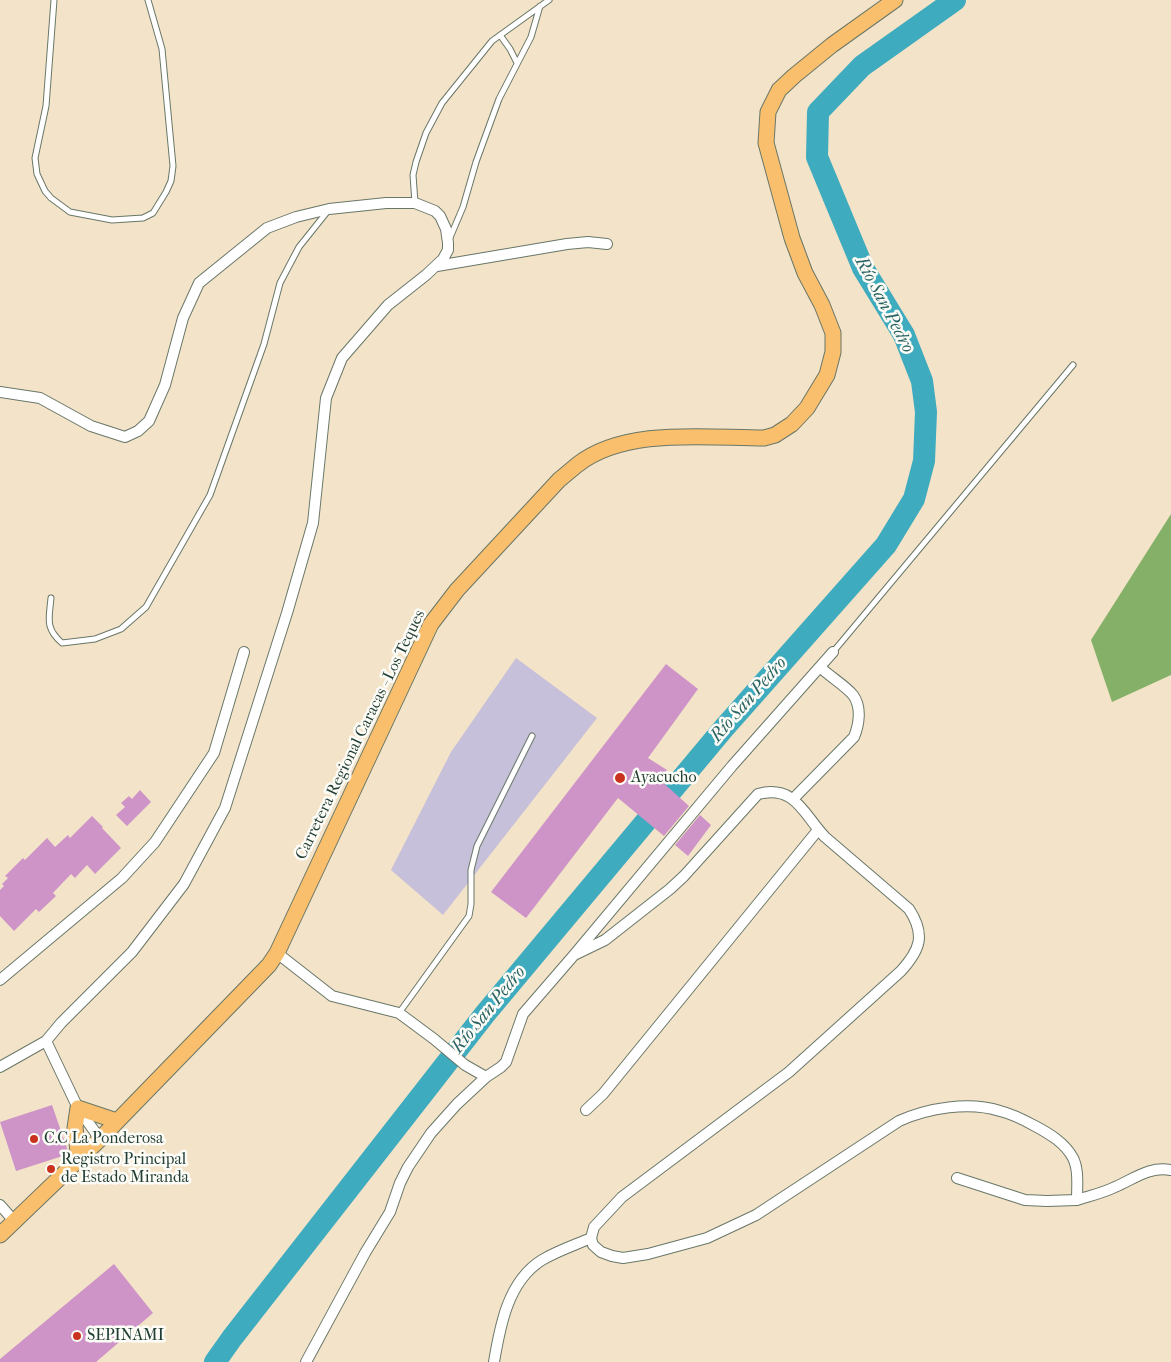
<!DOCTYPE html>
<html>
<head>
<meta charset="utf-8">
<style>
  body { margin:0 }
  canvas { display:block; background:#f3e3c8 }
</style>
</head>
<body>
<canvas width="1171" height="1362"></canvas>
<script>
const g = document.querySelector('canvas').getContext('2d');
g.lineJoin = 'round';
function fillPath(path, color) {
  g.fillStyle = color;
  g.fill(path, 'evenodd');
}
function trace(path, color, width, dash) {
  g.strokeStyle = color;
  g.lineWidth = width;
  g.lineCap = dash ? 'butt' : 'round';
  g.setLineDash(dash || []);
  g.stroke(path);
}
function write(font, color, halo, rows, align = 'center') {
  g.font = font + ' "IM FELL French Canon",serif';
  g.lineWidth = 5;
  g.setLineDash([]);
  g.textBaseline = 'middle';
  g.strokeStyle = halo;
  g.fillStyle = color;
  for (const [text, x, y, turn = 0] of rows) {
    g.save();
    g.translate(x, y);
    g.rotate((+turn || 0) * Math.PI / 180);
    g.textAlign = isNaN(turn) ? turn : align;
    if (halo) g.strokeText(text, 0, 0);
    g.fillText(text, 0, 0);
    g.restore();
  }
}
const industrial = new Path2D(`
  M516 658 597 718 443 915 391 870 451 752Z`);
const forest = new Path2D(`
  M1171 514V675L1112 702 1091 640Z`);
const river = new Path2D(`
  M215 1362 232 1338 485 1014 724 728 886 545 914 499 924 461 926 412 922 381 904 335 863 268 817 157 818 112 862 66 955 0`);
const building = new Path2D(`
  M666 664 698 689 648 758 667 770 659 779 689 806 664 836 618 798 526 918 491 892Z
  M140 790 151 802 127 826 116 815 125 807 121 803 129 796 132 799Z
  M700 815 711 825 688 856 675 845Z
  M92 816 103 827 102 828 121 848 95 874 87 865 75 878 71 874 53 893 56 896 39 912 36 909 14 931 0 916V890L4 886 2 884 8 878 5 876 23 858 25 860 47 838 55 847 68 835 70 838Z
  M52 1105 69 1154 16 1171 0 1122Z
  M114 1264 153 1313 96 1362H0V1359Z`);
const service = new Path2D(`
  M54 0 46 106 35 158 37 174 45 191 51 198 70 212 112 220 143 218 153 213 166 192 171 181 173 166 162 49 148 0
  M500 35 510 49 517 63
  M415 203 413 175 416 162 426 133 442 103 492 41 549 0
  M449 240 463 207 476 162 499 99 531 37 540 6
  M51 598C49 619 45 628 62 643L95 639 121 629 146 607 210 495 264 344 280 283 299 247 327 212
  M833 652 1073 365
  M399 1013 469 916 471 904V870L477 846 532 736`);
const minor = new Path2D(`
  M437 266 567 244 588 242 607 244
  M0 392 40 398 91 426 125 437 138 431 149 421 165 385 183 318 199 283 267 228 296 217 329 209 386 203H415L435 211 440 216 446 229 448 243V250L443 259 426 275 388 305 342 358 326 398 313 523 287 613 225 808 184 884 132 952 61 1023 46 1041 78 1108 100 1139
  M793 799 854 737C859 725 862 707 853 695 846 686 829 676 820 667
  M277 953 332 996 399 1013 434 1039 465 1065 486 1077
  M574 955 605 940 670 889 684 876 758 794C795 784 804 815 825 837L909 909C926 935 920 950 901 971L789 1072 622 1197 594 1227 591 1238 593 1245 601 1252 612 1256 623 1258 648 1254 707 1238 756 1215 899 1121C928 1108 969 1101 1000 1111 1013 1114 1024 1120 1035 1126 1050 1134 1065 1143 1073 1158 1079 1170 1077 1186 1077 1200L1047 1201 1025 1200 957 1178
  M0 980 122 878 155 842 214 753 244 652
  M0 1067 46 1041
  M586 1110 603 1094 818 830
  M1077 1200C1089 1196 1103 1193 1115 1187 1134 1179 1149 1166 1171 1170
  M0 1205 15 1222
  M306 1362 365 1253 390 1212 400 1183 408 1167 431 1133 457 1104 486 1077 501 1067 506 1062 523 1014 574 955 732 766 833 652
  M494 1362C500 1326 508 1281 542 1260 557 1251 575 1245 591 1238`);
const primary = new Path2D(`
  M79 1159 75 1128 78 1108 117 1121
  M0 1235 100 1139 269 965 277 953 431 624 457 590 559 480C565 475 571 470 577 465 625 427 706 438 764 438L775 435 792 424 807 408 827 375 833 352V333L822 305 805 273 792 238 766 143 768 112 779 90 794 76 832 45 895 0`);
const markers = [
  [620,778,6,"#c8321e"],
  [34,1139,5,"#c8321e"],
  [51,1169,5,"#c8321e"],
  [77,1336,5,"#c8321e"]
];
const streetNames = [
  ["Carretera Regional Caracas - Los Teques",361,735,-64]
];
const poiNames = [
  ["Ayacucho",631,778],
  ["C.C La Ponderosa",44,1139],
  ["Registro Principal",61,1160],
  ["de Estado Miranda",61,1178],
  ["SEPINAMI",87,1336]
];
const waterNames = [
  ["Río San Pedro",884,305,62],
  ["Río San Pedro",749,700,-49],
  ["Río San Pedro",489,1010,-51]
];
fillPath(industrial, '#c6c0da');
fillPath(forest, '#84b068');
trace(river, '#3fabbe', 22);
fillPath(building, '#ce94c8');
trace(service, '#697768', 7);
trace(minor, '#697768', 12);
trace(primary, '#697768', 17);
trace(service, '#fff', 5);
trace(minor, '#fff', 10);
trace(primary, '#f9bf6d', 15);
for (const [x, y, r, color] of markers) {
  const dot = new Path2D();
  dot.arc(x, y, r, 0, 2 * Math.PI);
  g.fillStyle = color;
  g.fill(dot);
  trace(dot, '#fdfcf7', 2);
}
write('16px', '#1f3d34', '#fdfcf7', streetNames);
write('16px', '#1f3d34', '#fdfcf7', poiNames, 'left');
write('italic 18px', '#2a6464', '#fdfcf7', waterNames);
</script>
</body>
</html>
